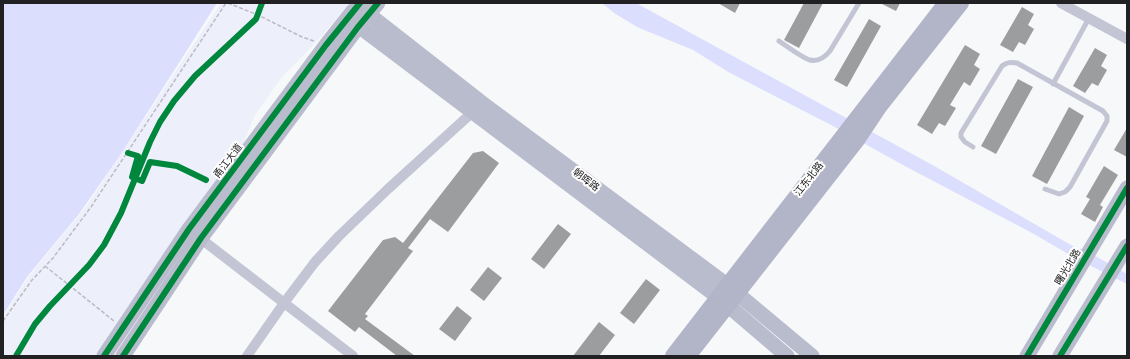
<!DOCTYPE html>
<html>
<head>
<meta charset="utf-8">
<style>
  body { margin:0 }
  #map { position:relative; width:1130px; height:359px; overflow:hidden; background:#f7f8fa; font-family:Quicksand,sans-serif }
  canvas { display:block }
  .frame { position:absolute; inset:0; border:4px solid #212123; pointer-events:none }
</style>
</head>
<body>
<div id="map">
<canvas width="1130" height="359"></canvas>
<div class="frame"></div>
</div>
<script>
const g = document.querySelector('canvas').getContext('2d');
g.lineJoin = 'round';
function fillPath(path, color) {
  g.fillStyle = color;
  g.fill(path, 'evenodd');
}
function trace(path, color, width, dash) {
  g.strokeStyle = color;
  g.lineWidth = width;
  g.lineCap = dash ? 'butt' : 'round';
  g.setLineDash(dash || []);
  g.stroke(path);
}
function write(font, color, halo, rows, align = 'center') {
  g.font = font + ' Quicksand,"Noto Sans SC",sans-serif';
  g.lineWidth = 4;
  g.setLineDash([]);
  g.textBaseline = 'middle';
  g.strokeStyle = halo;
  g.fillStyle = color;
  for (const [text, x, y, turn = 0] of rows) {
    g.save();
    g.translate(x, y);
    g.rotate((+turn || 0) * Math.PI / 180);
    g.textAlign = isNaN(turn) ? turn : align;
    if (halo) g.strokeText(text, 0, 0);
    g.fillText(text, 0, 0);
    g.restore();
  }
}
const green = new Path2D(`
  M221 3H351L306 53 281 78 255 115 243 144 98 356H3V317L26 281 39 264 86 207Z`);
const water = new Path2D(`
  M3 3H217L121 154 79 214 27 277 3 315Z
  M602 3H636L936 167 1076 248 1083 249 1127 274V284L1075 258 1034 234 901 164 833 126 730 73 693 50 637 27 614 13Z`);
const building = new Path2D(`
  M718 3H740L735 13Z
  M804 3H823L799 48 784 40Z
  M880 3H900L896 11Z
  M1022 7 1034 14 1028 25 1034 29 1025 45 1019 42 1013 52 1000 45Z
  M869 19 881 26 847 87 834 80Z
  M965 45 980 54 974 65 980 69 970 86 964 82 950 105 956 108 945 126 939 123 932 134 917 125Z
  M1095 48 1107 55 1101 66 1107 70 1098 86 1092 83 1085 93 1073 86Z
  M1018 79 1033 87 996 154 981 146Z
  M1069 107 1084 116 1047 184 1032 176Z
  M1127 128V157L1114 150Z
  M483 151 499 163 448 232 430 219 408 248 413 251 365 314 368 316 365 319 415 356H397L359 327 355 332 328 311 383 240 395 237 403 243 473 153Z
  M1104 166 1118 175 1100 205 1103 207 1095 222 1081 214 1090 199 1086 197Z
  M558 224 571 234 544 269 531 259Z
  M488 267 502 278 484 301 470 290Z
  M646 279 660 290 634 324 620 313Z
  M457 306 472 318 455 341 439 329Z
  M599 322 615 335 599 356H573Z`);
const path = new Path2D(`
  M228 3 258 15 302 37 314 41
  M45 266 114 321
  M3 321 32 280 53 258 91 207 226 3`);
const service = new Path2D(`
  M779 41C785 45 804 59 810 60 818 62 825 57 830 51L859 3
  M1053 84 1089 18
  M973 147 965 142 961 137V133L1002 66C1007 62 1011 62 1017 63L1103 111 1107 116V121L1070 187 1065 192 1059 194 1045 189`);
const minor = new Path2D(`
  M1061 3 1127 39
  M196 235 353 356
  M247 356 284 303 315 262 339 236 388 189 476 109`);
const secondary = new Path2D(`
  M358 6 482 103 727 285 812 356
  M348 18 718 297 787 356
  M104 356 189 229 326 45 353 11
  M123 356 201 238 358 27 378 3
  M1027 356 1127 188
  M1060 356 1127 246`);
const primary = new Path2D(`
  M673 356 946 3
  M688 356 857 140 879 107 961 3`);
const cycleway = new Path2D(`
  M128 153 138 156 132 177 142 181 150 162 177 166 206 180
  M16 356 35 324 50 306 89 265 104 245 121 213 150 142 160 122 174 101 195 76 256 19 262 3
  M104 356 189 229 326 45 360 3
  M123 356 201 238 358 27 378 3
  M1027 356 1127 188
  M1060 356 1127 246`);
const streetNames = [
  ["甬江大道",228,161,-53],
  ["江东北路",809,179,-52],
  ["朝晖路",586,180,37],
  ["曙光北路",1068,267,-59]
];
fillPath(green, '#edeffb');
fillPath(water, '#dbdffd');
fillPath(building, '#9c9d9e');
trace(path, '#babbc4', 1.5, [4, 2]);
trace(service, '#c4c5d4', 5);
trace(minor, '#c4c5d4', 10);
trace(secondary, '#b9bccd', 15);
trace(primary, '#b2b4c8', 16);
trace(cycleway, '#00873e', 6);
write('10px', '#212123', '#fff', streetNames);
</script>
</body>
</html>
